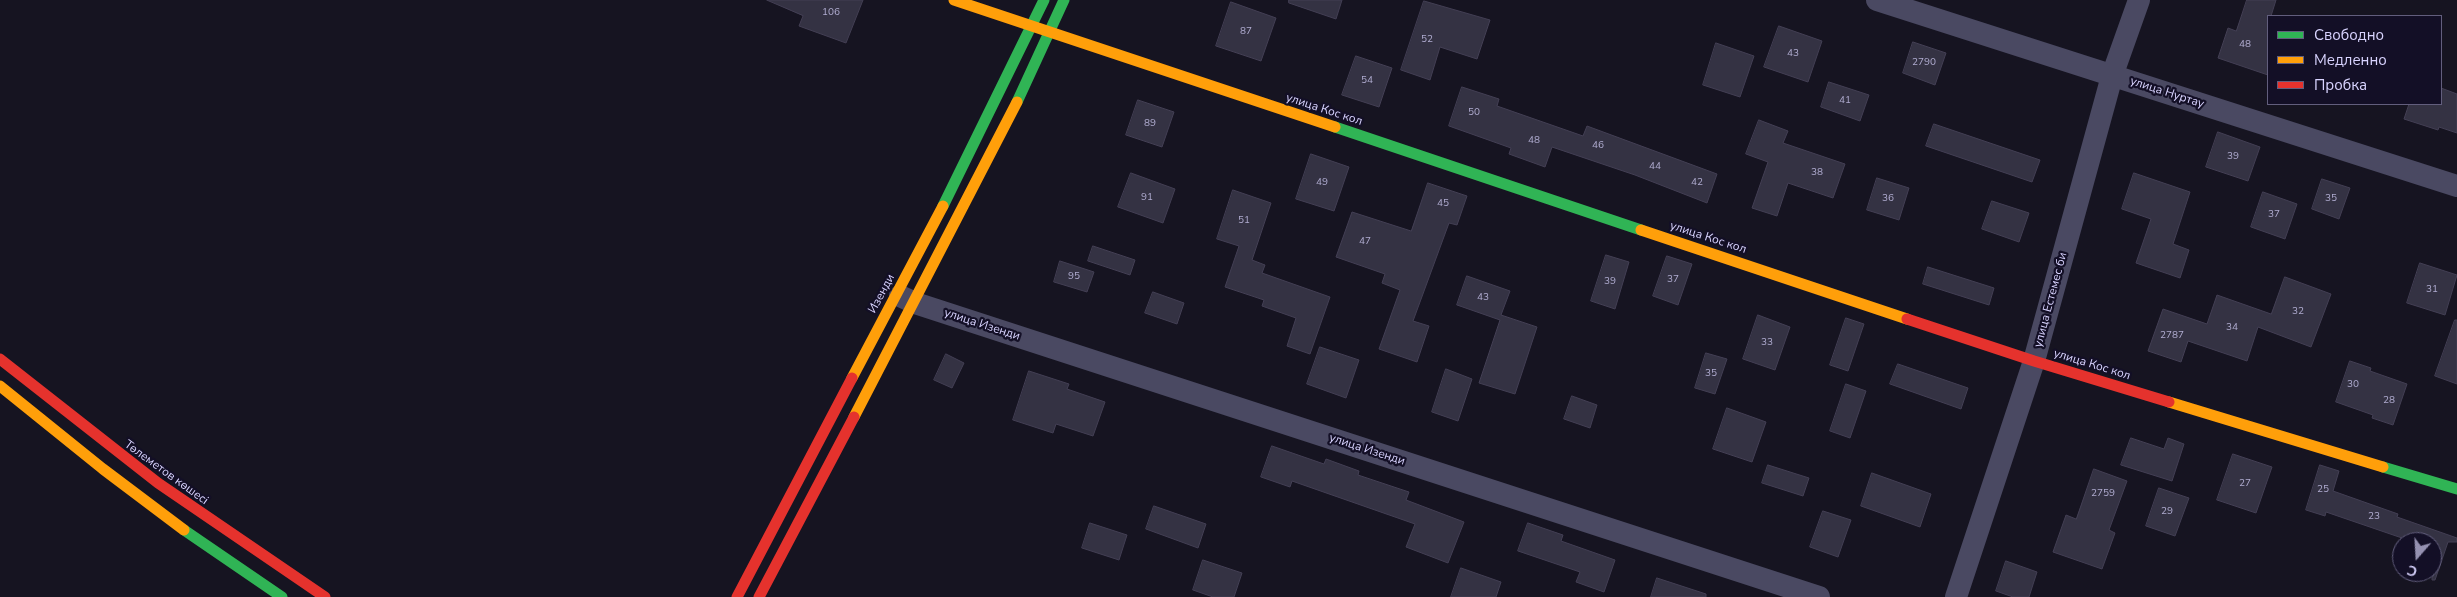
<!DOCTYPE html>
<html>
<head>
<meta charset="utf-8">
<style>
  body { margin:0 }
  #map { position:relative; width:2457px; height:597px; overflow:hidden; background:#161421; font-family:"Nunito Sans",sans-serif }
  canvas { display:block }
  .legend { position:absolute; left:2267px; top:15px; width:175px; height:90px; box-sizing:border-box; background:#130f26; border:1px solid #625e7d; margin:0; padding:6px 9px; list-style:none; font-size:15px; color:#d9d4ff }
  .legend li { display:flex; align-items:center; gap:10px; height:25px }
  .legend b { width:25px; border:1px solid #625e7d }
  .north { position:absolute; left:2392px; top:532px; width:50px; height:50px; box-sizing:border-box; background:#130f26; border:1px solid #625e7d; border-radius:50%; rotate:199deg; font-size:14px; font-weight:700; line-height:20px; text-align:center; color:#d9d4ff }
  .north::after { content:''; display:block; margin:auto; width:18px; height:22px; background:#9591b1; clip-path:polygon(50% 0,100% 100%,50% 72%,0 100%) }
</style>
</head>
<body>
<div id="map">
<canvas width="2457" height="597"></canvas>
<ul class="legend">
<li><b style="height:6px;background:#30b455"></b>Свободно</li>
<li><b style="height:6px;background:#ff9f0a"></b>Медленно</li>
<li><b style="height:6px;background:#e5322d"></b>Пробка</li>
</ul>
<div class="north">С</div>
</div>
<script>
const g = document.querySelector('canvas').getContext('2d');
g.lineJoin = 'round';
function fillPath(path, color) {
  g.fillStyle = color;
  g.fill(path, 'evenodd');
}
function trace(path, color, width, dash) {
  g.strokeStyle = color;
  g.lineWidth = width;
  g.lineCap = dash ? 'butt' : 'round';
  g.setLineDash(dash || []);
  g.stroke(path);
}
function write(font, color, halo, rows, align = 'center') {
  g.font = font + ' "Nunito Sans",sans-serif';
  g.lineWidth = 4.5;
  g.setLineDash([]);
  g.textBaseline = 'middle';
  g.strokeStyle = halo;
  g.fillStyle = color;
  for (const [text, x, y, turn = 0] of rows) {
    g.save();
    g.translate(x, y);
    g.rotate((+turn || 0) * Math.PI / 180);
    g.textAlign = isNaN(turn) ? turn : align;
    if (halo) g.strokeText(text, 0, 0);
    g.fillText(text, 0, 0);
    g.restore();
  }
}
const building = new Path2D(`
  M767 0H863L846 43 799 26 803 16Z
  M1289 0H1342L1336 19 1289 3Z
  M2247 0H2276L2271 16H2268V75L2218 58 2228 28 2236 31Z
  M1424 1 1490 20 1477 59 1440 47 1430 80 1401 70Z
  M1231 2 1276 18 1261 61 1216 46Z
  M1779 26 1822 41 1808 82 1764 67Z
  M1913 42 1946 53 1935 85 1903 73Z
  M1716 43 1754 56 1740 97 1703 85Z
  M1356 56 1392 68 1379 107 1342 95Z
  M1829 82 1869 95 1860 121 1821 107Z
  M1462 87 1499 99 1497 106 1583 136 1587 126 1717 174 1707 203 1635 175 1552 147 1545 167 1509 154 1511 148 1449 126Z
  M2441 88 2457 94V133L2439 127 2438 130 2404 119 2409 104H2441Z
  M1138 100 1174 112 1162 147 1126 135Z
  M1759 120 1788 131 1783 143 1845 164 1833 198 1788 183 1777 216 1752 208 1768 162 1746 154Z
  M1934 124 2040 160 2032 182 1926 146Z
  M2218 132 2260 147 2248 181 2206 167Z
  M1311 154 1349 167 1334 211 1296 199Z
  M1131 173 1175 189 1163 223 1118 207Z
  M2134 173 2190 192 2173 244 2189 250 2180 278 2136 263 2151 219 2122 209Z
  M1877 178 1909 188 1899 220 1867 210Z
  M2322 179 2350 188 2339 219 2312 209Z
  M1428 183 1467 196 1457 225 1449 223 1413 321 1429 326 1417 362 1379 349 1400 290 1382 283 1385 274 1336 257 1352 212 1411 231Z
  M1233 190 1271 203 1252 260 1265 265 1262 273 1330 297 1310 354 1287 346 1296 318 1262 306 1264 300 1225 287 1239 246 1217 239Z
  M2263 192 2297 204 2285 239 2251 227Z
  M1992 201 2029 213 2019 242 1982 229Z
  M1093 246 1135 260 1130 275 1088 261Z
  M1606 255 1629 262 1615 309 1591 301Z
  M1667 256 1692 264 1678 305 1653 296Z
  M1060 261 1094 272 1087 292 1054 282Z
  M2420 263 2457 275 2445 315 2407 303Z
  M1928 267 1994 288 1989 305 1923 284Z
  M1467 276 1510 291 1501 315 1537 327 1515 394 1479 383 1500 320 1457 305Z
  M2285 277 2331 294 2311 347 2258 327 2247 361 2188 341 2181 362 2148 351 2163 309 2207 324 2217 295 2271 314Z
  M1153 292 1184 303 1177 324 1145 313Z
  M1758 315 1790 327 1775 370 1743 359Z
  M1846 318 1864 324 1848 371 1830 365Z
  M2455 320H2457V384L2435 376Z
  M1320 347 1359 360 1346 398 1307 384Z
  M1706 353 1727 359 1715 394 1695 388Z
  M946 354 964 363 952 388 934 380Z
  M2350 361 2371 368 2370 371 2407 384 2393 425 2372 418 2373 415 2336 402Z
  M1898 364 1968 388 1961 409 1890 384Z
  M1446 369 1472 379 1458 421 1432 412Z
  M1029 371 1069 384 1067 389 1105 402 1093 436 1056 424 1053 433 1013 420Z
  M1846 384 1866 391 1850 438 1830 431Z
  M1572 396 1597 405 1590 428 1564 419Z
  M1727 408 1766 422 1752 462 1713 449Z
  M2131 438 2164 449 2168 438 2184 444 2172 481 2121 465Z
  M1272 446 1324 464 1326 459 1359 471 1358 475 1409 492 1406 500 1464 522 1448 563 1406 547 1415 524 1292 481 1290 487 1261 477Z
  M2233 454 2272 467 2256 513 2217 500Z
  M1768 465 1809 478 1803 496 1762 483Z
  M2320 465 2339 471 2333 491 2398 514 2397 517 2457 538V542H2448L2435 580H2432V542H2401L2402 538 2326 512 2325 516 2306 510Z
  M2094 469 2127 481 2109 530 2115 533 2102 569 2053 552 2066 515 2076 519Z
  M1872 473 1931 494 1920 527 1861 506Z
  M2159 488 2189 498 2175 536 2146 526Z
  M1154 506 1206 524 1198 548 1146 529Z
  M1823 511 1851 520 1838 557 1810 547Z
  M1090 523 1127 535 1119 560 1082 548Z
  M1528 523 1563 535 1561 541 1615 560 1604 592 1576 582 1580 572 1518 551Z
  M1203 560 1242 573 1234 597H1213L1193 590Z
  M2006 561 2037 572 2029 597H2013L1996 591Z
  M1461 568 1501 582 1496 597H1451Z
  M1657 578 1706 594V597H1651Z`);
const street = new Path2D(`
  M1877 0 2457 186
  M900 296 915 303 1819 597
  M1956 597 2034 361 2112 76 2139 0`);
const fast = new Path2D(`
  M1017 102 1064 0
  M1335 127 1641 230
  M943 206 1044 0
  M2383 467 2457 489
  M184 530 282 597`);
const slow = new Path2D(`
  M954 0 1335 127
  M1641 230 1907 319
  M852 378 943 206
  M0 386 103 469 184 530
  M2169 402 2383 467
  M854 417 1017 102`);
const jam = new Path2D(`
  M1907 319 2034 361 2169 402
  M0 359 158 483 325 597
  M737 597 852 378
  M759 597 854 417`);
const numberNames = [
  ["106",831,13],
  ["87",1246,32],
  ["52",1427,40],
  ["48",2245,45],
  ["43",1793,54],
  ["2790",1924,63],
  ["54",1367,81],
  ["41",1845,101],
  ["50",1474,113],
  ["89",1150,124],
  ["48",1534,141],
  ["46",1598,146],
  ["39",2233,157],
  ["44",1655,167],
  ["38",1817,173],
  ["49",1322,183],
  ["42",1697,183],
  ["91",1147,198],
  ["36",1888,199],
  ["35",2331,199],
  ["45",1443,204],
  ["37",2274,215],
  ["51",1244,221],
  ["47",1365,242],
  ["95",1074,277],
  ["37",1673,280],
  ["39",1610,282],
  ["31",2432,290],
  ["43",1483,298],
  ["32",2298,312],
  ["34",2232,328],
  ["2787",2172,336],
  ["33",1767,343],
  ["35",1711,374],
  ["30",2353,385],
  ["28",2389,401],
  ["27",2245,484],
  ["25",2323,490],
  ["2759",2103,494],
  ["29",2167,512],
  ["23",2374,517]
];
const streetNames = [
  ["улица Нуртау",2167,93,18],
  ["улица Кос кол",1324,110,18],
  ["улица Кос кол",1708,238,18],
  ["Изенди",882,294,-62],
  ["улица Естемес би",2051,300,-75],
  ["улица Изенди",982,325,18],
  ["улица Кос кол",2092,365,17],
  ["улица Изенди",1367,450,18],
  ["Төлеметов көшесі",166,473,36]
];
fillPath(building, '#343243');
trace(building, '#433f54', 1);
trace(street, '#4a4962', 22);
trace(fast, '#30b455', 11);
trace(slow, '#ff9f0a', 11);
trace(jam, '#e5322d', 11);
write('10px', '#b0acd0', null, numberNames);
write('12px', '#d9d4ff', '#130f26', streetNames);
</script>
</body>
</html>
